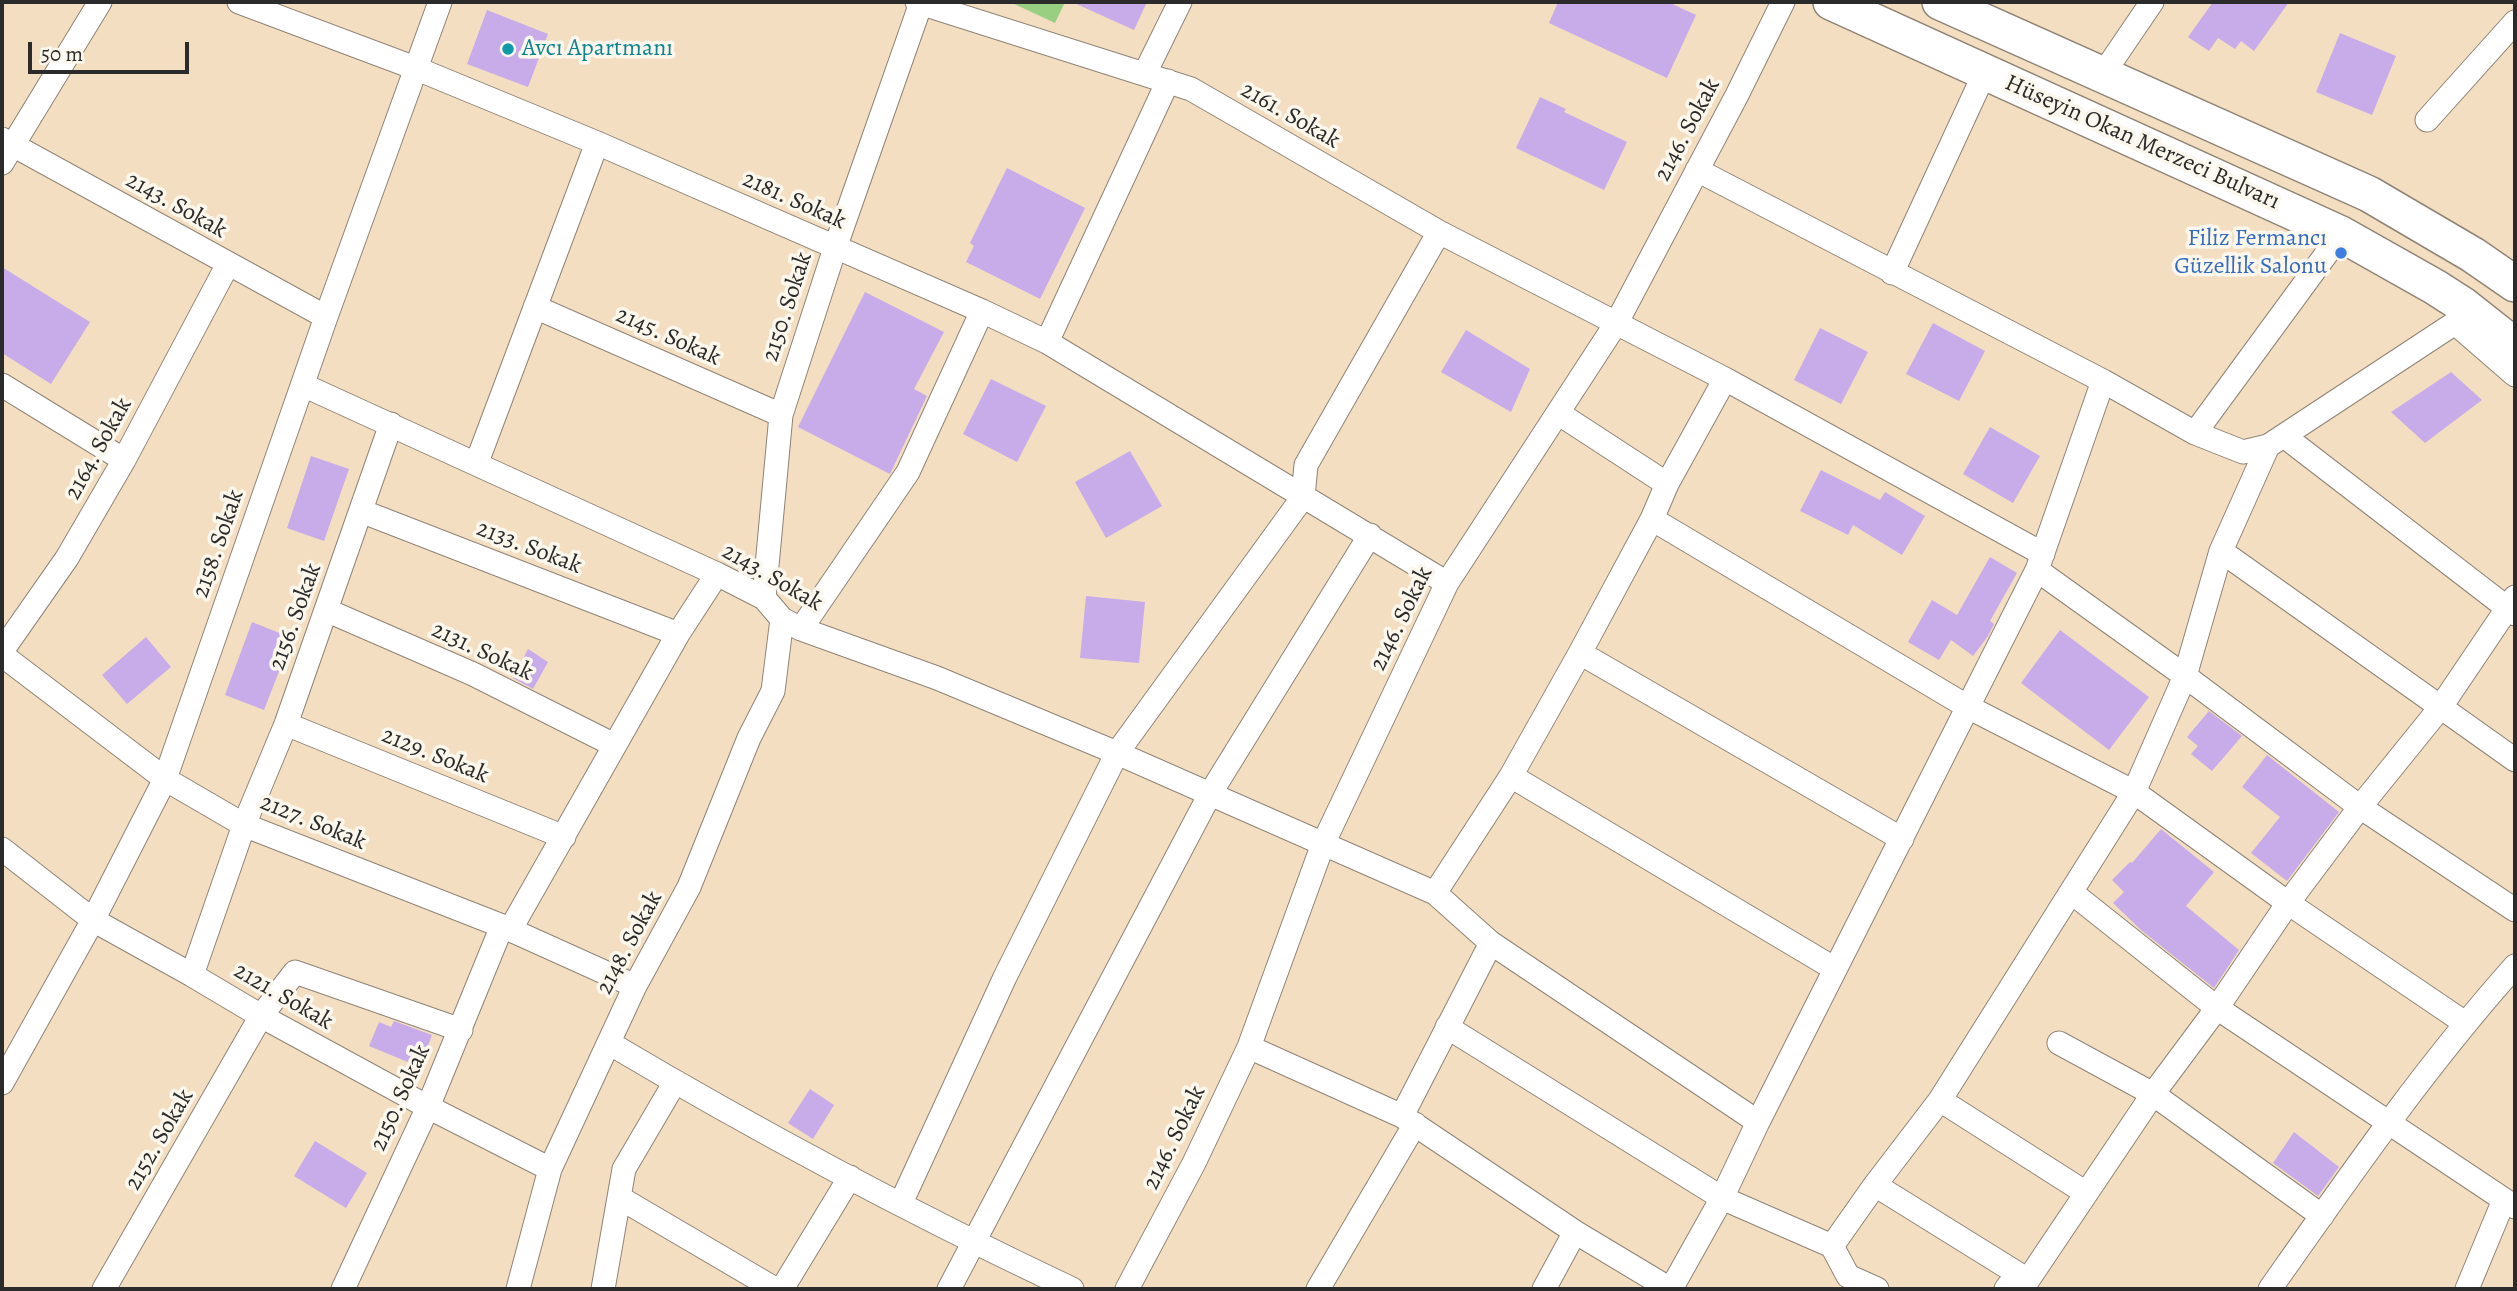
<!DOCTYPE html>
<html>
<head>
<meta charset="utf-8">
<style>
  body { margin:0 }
  #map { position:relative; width:2517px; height:1291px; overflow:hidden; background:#f3dec2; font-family:Alegreya,serif }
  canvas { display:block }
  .frame { position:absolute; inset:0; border:4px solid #2b2b2b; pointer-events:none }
  .scale { position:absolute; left:28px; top:42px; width:161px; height:32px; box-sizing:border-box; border:4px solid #2b2b2b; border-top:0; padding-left:9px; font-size:21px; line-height:24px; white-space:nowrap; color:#2b2b2b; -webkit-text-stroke:5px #fbf7ec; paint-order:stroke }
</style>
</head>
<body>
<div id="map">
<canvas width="2517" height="1291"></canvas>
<div class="frame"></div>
<div class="scale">50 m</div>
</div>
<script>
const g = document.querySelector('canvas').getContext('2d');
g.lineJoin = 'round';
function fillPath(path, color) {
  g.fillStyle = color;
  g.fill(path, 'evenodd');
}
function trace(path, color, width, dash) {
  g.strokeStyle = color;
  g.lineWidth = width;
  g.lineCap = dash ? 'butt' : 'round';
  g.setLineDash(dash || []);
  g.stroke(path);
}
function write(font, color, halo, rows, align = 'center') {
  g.font = font + ' Alegreya,serif';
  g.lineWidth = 7;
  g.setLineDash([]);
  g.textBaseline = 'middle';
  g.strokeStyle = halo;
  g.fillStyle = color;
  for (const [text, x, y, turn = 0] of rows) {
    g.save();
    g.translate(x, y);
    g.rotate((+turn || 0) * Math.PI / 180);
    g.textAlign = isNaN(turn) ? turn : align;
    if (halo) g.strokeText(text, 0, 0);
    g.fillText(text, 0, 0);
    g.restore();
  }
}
const green = new Path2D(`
  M1010 2H1065L1055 23Z`);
const building = new Path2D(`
  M1072 2H1147L1134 30Z
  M1558 2H1668L1696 15 1667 78 1549 23Z
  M2213 2H2289L2254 51 2241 41 2235 49 2218 38 2209 51 2188 37Z
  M487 10 548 34 528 87 467 64Z
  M2340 33 2396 56 2372 115 2316 92Z
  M1540 97 1566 109 1564 112 1627 142 1604 190 1516 148Z
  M1007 168 1085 208 1040 299 966 262 974 246 970 243Z
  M2 267 90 322 51 384 2 353Z
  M865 292 944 332 914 389 927 396 890 474 798 427Z
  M1933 323 1985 351 1959 401 1906 374Z
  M1820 328 1868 352 1841 404 1794 380Z
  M1466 330 1530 369 1511 412 1441 372Z
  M2451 372 2482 400 2425 443 2391 412Z
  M991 379 1046 406 1017 462 963 434Z
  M1990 427 2040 456 2013 503 1963 474Z
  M1130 451 1162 506 1106 538 1075 482Z
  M311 456 349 469 324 541 287 528Z
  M1821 470 1880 500 1885 492 1925 516 1902 555 1853 525 1848 535 1800 511Z
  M1990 557 2017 573 1990 621 1994 624 1988 636 1973 656 1951 640 1939 660 1908 642 1932 600 1957 615Z
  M1086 596 1145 602 1139 663 1080 658Z
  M252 622 292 638 264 710 225 695Z
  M2060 630 2149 697 2109 750 2021 683Z
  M146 637 171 667 127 704 102 675Z
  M528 649 548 662 533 689 513 678Z
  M2209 711 2242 736 2212 771 2191 754 2198 746 2187 737Z
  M2267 755 2339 812 2287 881 2251 853 2280 817 2242 787Z
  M2161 829 2214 872 2186 906 2239 950 2214 988 2141 930 2113 903 2124 892 2112 880 2130 862 2132 863Z
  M394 1021 432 1035 420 1067 369 1046 379 1022 391 1027Z
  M810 1089 834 1105 813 1139 788 1123Z
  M2294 1132 2339 1167 2318 1196 2273 1163Z
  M315 1141 367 1173 346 1208 294 1176Z`);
const minor = new Path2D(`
  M239 2 415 68 597 143 982 311 1047 342 1447 583
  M917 2 1191 89 1439 232 1725 379 2043 554
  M1145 73 1180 2
  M2103 74 2152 2
  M2427 120 2515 22
  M2 139 326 317
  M2 163 100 2
  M1697 170 2103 381 2195 433 2243 452 2268 446 2455 323 2463 305
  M1892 273 1985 72
  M535 307 781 415
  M2455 323 2515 375
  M1047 342 1168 81
  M2 385 124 460
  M303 385 717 574 764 598 782 619 801 629 937 678 1117 753 1435 893 1491 943 1758 1122
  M1558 413 1667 484
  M2195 433 2341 234
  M2284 436 2515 614
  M477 462 597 143
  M361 511 678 634
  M1652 519 1968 707 2134 792 2288 903 2465 1023
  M2221 551 2515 760
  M2037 570 2185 676 2360 807 2515 910
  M764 598 781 415 835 248 921 3
  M326 610 473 674 614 745
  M801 629 908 472 982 311
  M2 651 67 558 124 460 228 264
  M1580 653 1902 839
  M2 655 165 779 244 825 502 926 635 986
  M286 724 564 837
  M1511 776 1835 969
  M2 849 93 920 192 975 261 1016 428 1107 550 1169
  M2071 892 2217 1008 2515 1207
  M1435 893 1511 776 1580 653 1652 519 1667 484 1725 379
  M510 930 678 634 717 574
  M192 975 244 825 286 724 391 424
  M1447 1027 1722 1198 1832 1246 1848 1276 1877 1289
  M609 1043C759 1132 915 1215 1072 1289
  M2059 1043 2153 1094 2322 1216
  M1249 1047 1402 1116 1575 1232 1670 1289
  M2 1083 93 920 165 779 326 317 440 2
  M1940 1100 2086 1193
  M1402 1116 1491 943
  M1875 1185 2028 1280
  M620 1198 775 1289
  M901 1203 1005 977 1117 753 1303 497 1306 465 1439 232
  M1832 1246 1875 1185 1940 1100 2134 792 2185 676 2221 551 2268 446
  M104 1289 261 1016 295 972 461 1030
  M343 1289 428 1107 502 926
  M518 1289 550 1169 635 986 689 887 749 738 773 691 782 619
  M603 1289 624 1169 675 1082
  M782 1289 850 1177
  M949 1289 1210 794 1370 535
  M1127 1289 1194 1163 1249 1047 1323 844 1447 583 1617 322 1737 95 1783 2
  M1318 1289 1415 1124
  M1544 1289 1575 1232
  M1671 1289 1722 1198 1758 1122 2037 570 2103 381
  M2006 1289 2009 1285 2028 1280 2153 1094 2217 1008 2288 903 2360 807 2440 708 2515 597
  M2270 1289C2348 1178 2425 1067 2515 966
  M2467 1289 2504 1200`);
const primary = new Path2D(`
  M1831 2 2341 234 2435 287 2463 305 2515 346
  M1940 2 2369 194 2473 255 2515 284`);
const markers = [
  [508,49,7,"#0f9aa8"],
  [2341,253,7,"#3f7fe0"]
];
const cultureNames = [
  ["Avcı Apartmanı",522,49]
];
const streetNames = [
  ["2161. Sokak",1290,116,30],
  ["2146. Sokak",1688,130,-62],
  ["Hüseyin Okan Merzeci Bulvarı",2142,143,24],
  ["2181. Sokak",794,201,24],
  ["2143. Sokak",176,206,29],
  ["2150. Sokak",788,307,-72],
  ["2145. Sokak",668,337,24],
  ["2164. Sokak",99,449,-61],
  ["2158. Sokak",219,544,-71],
  ["2133. Sokak",529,548,21],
  ["2143. Sokak",772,578,30],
  ["2156. Sokak",296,617,-70],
  ["2146. Sokak",1402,619,-64],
  ["2131. Sokak",482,652,25],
  ["2129. Sokak",435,756,22],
  ["2127. Sokak",313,823,22],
  ["2148. Sokak",630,943,-62],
  ["2121. Sokak",283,997,30],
  ["2150. Sokak",401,1098,-66],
  ["2146. Sokak",1175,1138,-64],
  ["2152. Sokak",160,1140,-60]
];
const shopNames = [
  ["Filiz Fermancı",2327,239],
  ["Güzellik Salonu",2327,267]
];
fillPath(green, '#98cf81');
fillPath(building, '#c8abe9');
trace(minor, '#8f8476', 25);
trace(primary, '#8f8476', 38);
trace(minor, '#fff', 23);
trace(primary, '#fff', 35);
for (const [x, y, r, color] of markers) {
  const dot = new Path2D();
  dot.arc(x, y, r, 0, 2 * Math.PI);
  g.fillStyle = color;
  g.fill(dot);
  trace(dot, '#fbf7ec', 2.5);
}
write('24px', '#0d838f', '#fbf7ec', cultureNames, 'left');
write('24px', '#2b2b2b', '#fbf7ec', streetNames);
write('24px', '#366cbe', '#fbf7ec', shopNames, 'right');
</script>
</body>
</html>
